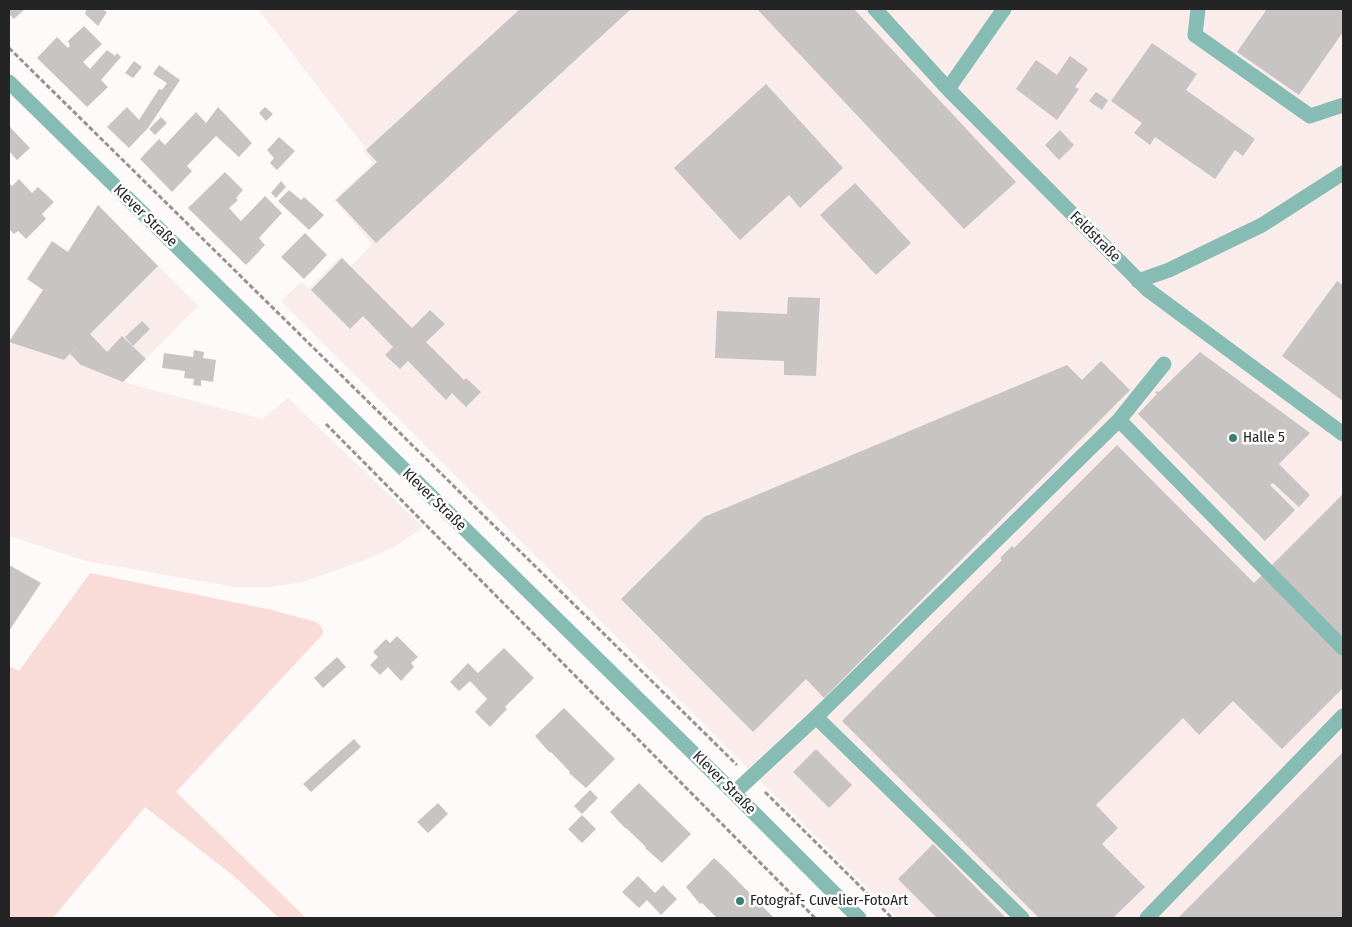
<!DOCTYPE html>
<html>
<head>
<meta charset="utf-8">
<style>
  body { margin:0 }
  #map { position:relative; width:1352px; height:927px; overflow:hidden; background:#fefaf9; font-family:"Fira Sans Condensed",sans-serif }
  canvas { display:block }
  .frame { position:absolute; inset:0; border:10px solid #252424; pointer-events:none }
</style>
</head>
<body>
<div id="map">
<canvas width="1352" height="927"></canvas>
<div class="frame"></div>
</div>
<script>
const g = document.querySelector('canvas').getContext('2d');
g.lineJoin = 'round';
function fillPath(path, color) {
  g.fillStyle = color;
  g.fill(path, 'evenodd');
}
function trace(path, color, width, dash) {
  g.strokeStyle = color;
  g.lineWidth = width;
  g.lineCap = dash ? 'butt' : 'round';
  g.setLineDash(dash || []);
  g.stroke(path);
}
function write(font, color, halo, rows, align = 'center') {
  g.font = font + ' "Fira Sans Condensed",sans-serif';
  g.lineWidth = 5;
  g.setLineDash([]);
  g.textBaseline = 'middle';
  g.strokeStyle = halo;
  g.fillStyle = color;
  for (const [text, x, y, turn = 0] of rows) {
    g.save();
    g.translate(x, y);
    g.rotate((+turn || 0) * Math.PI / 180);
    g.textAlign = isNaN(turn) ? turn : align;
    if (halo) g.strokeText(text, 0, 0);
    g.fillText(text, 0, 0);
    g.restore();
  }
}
const built = new Path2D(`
  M258 9H1343V918H897L281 301 301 282 309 289 341 256 351 266 372 244 334 200 373 163 363 151 365 148Z
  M98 205 198 306 123 382 262 419 288 398 423 527 394 547 367 559 303 582 271 587H235L86 561 9 536V340Z`);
const green = new Path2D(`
  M90 573 272 610 316 622C321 625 323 628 323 634L176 792 306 918H279L235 877 145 807 53 918H9V666L19 671Z`);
const building = new Path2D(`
  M9 9H25L14 19 9 14Z
  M87 9H101L107 12 98 26 85 14Z
  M520 9H631L376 243 336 200 377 162 366 150Z
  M757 9H854L1016 182 964 229Z
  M1267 9H1343V32L1299 95 1237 52Z
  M84 26 102 44 83 62 90 69 107 50 115 56 117 53 121 57 101 80 108 87 87 107 37 58 57 37 68 48 70 46 68 41Z
  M1152 43 1197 74 1186 90 1255 139 1243 156 1235 150 1215 179 1155 137 1150 145 1134 133 1142 123 1111 101Z
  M1070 56 1088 69 1075 87 1079 89 1057 120 1016 89 1036 60 1057 75Z
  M134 61 142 67 133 78 125 73Z
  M159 65 180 80 148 128 129 148 107 127 127 107 139 120 159 89 162 90 167 83 153 74Z
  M766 84 843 168 800 208 789 195 740 240 674 168Z
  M1096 92 1108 100 1102 110 1089 101Z
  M218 107 252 143 239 157 216 136 187 166 192 171 172 192 140 159 159 139 165 145 196 112 206 123Z
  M265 107 273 114 266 121 259 113Z
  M161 117 167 123 155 135 149 129Z
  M9 126 30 148 17 160 9 151Z
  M1060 130 1074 145 1059 160 1045 145Z
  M279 137 295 151 277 170 270 163 274 158 267 150Z
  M225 172 243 190 236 198 238 200 229 208 241 221 265 196 282 213 259 238 265 245 246 265 188 208Z
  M19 179 32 193 38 187 54 202 42 214 46 219 26 239 18 231 14 234 9 229V183L12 186Z
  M281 181 286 187 276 198 271 193Z
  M855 183 911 243 876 275 820 215Z
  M289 190 301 200 304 197 324 215 309 230 278 201Z
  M98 205 158 266 90 334 107 352 122 336 146 359 123 382 81 365 70 354 79 344 64 360 9 342 43 290 27 279 52 241 68 252Z
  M305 233 327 255 304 279 281 257Z
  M342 258 412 328 430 310 445 324 426 342 464 380 466 378 481 392 466 407 452 393 446 400 408 361 400 369 385 355 393 347 363 316 350 329 311 290Z
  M1337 281 1343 285V401L1282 356Z
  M788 297 820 298 816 376 784 375V361L715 358 717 311 787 314Z
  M142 321 150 329 133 346 125 337Z
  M194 350 204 352 203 358 216 360 213 382 201 380V386L193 385 194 379 184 378 185 371 162 368 164 353 193 357Z
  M1200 352 1310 433 1279 464 1310 495 1299 507 1273 483 1270 485 1295 510 1265 541 1138 414 1157 394 1155 393 1157 391 1159 392Z
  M1101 361 1130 390 824 698 806 679 753 732 621 599 704 517 1067 365 1082 380Z
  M1117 445 1254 583 1343 494V688L1282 749 1233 701 1199 735 1183 718 1096 805 1118 828 1102 844 1145 887 1113 918H1039L842 721 1002 560 1000 558 1012 546 1014 548Z
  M9 565 41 583 9 631Z
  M397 636 418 657 411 663 414 667 401 681 388 667 380 675 370 665 378 657 373 652 386 639 390 643Z
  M504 648 534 678 505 707 507 709 490 727 475 712 487 699 470 681 459 691 450 682 468 663 478 673Z
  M337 657 346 667 323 688 314 678Z
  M564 708 615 759 586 788 569 773 570 772 551 752 550 753 535 736Z
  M354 739 361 747 311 792 303 784Z
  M816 749 852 785 829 808 793 772Z
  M1343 752V918H1178Z
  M639 783 691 834 662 863 645 848 646 847 626 828H625L610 812Z
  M590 790 598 798 582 814 574 806Z
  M438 803 448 814 428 833 417 822Z
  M582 815 596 829 582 843 568 829Z
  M933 844 1006 918H937L898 879Z
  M714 858 726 869 774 918H717L702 903 700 904 686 887Z
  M638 876 655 893 663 885 677 899 661 915 647 900 639 908 622 892Z`);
const path = new Path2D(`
  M9 48 737 765
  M326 424 815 918
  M765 792 892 918`);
const minor = new Path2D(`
  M875 9 948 89 1148 290 1343 434
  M1198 9 1195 35 1310 116 1343 105
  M9 82 734 793 859 918
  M948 89 1004 9
  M1138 281 1169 270 1262 225 1343 173
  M1164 364 1119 420 1343 648
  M816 717 1022 918
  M734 793 816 717 1119 420
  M1147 918 1343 716`);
const markers = [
  [1233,438,5,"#397f76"],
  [740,901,5,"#397f76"]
];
const streetNames = [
  ["Klever Straße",145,216,44],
  ["Feldstraße",1095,237,45],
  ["Klever Straße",434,500,44],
  ["Klever Straße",724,783,45]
];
const poiNames = [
  ["Halle 5",1243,438],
  ["Fotograf- Cuvelier-FotoArt",750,901]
];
fillPath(built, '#f9ecea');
fillPath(green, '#f9dbd7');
fillPath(building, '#c8c4c4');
trace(path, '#969392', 3, [5, 2.5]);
trace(minor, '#86bcb4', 15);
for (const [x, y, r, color] of markers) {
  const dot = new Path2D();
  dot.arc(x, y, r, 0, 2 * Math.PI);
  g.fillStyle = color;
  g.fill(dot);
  trace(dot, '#fff', 2);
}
write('15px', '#252424', '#fff', streetNames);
write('15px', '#252424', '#fff', poiNames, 'left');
</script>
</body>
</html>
